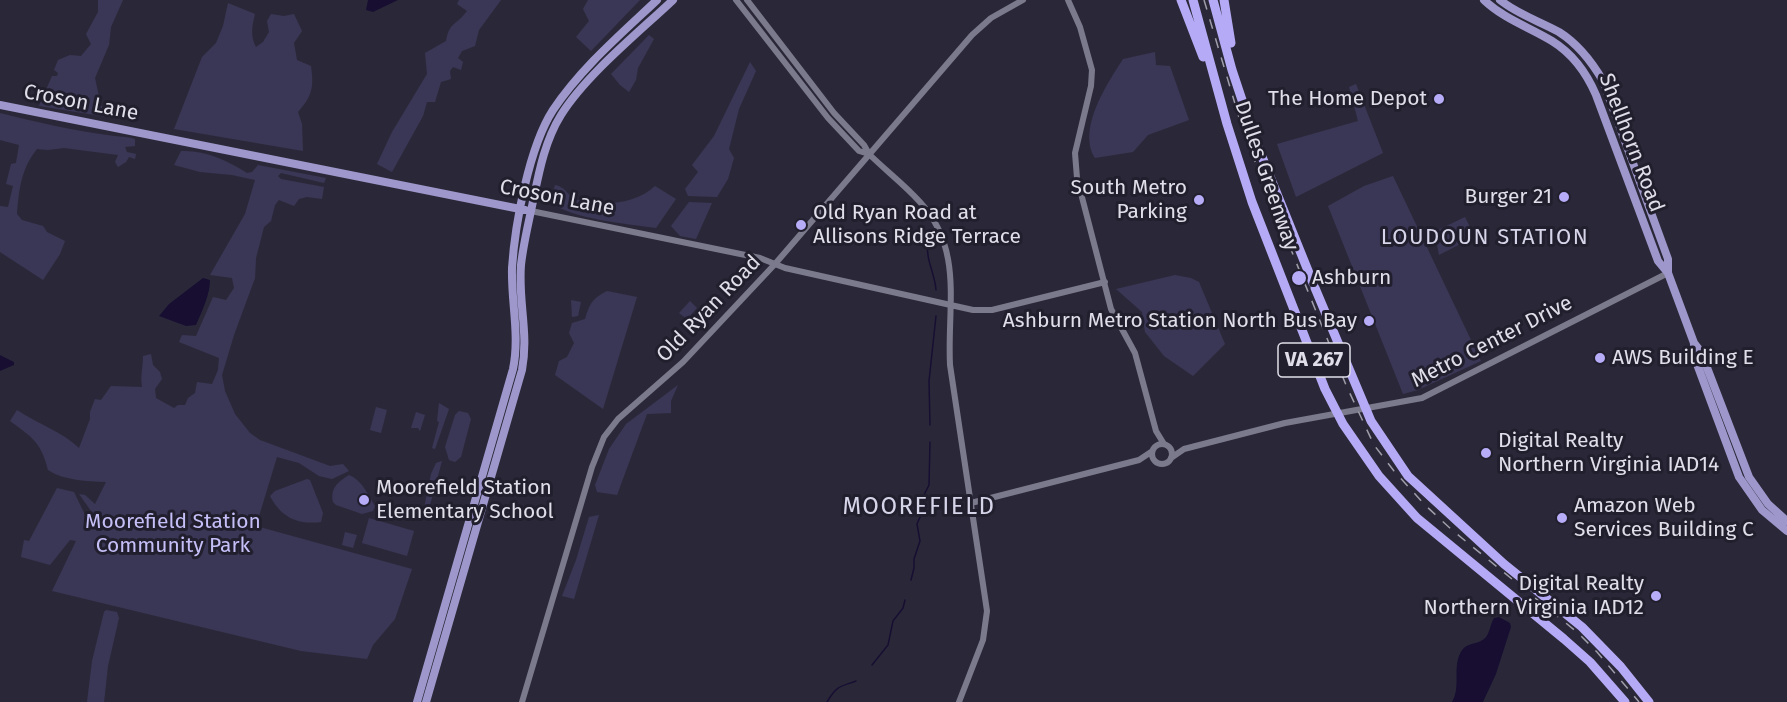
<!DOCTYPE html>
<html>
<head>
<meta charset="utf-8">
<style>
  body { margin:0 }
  canvas { display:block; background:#2a2838 }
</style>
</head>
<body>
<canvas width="1787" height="702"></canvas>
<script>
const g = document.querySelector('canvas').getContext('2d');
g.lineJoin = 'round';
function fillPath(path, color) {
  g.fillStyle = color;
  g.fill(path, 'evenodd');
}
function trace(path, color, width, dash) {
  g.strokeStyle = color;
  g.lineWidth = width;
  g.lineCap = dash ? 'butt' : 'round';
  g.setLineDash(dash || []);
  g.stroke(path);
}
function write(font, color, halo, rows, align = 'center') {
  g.font = font + ' "Fira Sans",sans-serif';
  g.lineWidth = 6;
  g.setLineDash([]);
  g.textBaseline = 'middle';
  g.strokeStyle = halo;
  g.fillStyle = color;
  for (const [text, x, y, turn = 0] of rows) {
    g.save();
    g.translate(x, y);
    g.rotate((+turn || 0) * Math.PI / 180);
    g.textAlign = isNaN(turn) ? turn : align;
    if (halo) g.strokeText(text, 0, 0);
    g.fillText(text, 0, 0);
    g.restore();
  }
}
const green = new Path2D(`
  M98 0H123L111 27 109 45 95 78 101 106 111 110 113 118 39 106 52 76H57L58 73 54 70 58 60 70 55 81 56 91 44 86 34 98 12Z
  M459 0H501L479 30 475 46 462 51 458 58 463 62 461 70 453 67 450 71 451 79 441 82 435 102H427L423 116 392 172 377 164 392 132 427 74 425 53 446 41C449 22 456 26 467 11L457 4Z
  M588 0H640L591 51 576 37 589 21 583 9Z
  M228 3 255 14C252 26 250 36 256 47L263 42 269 32 267 21 271 14 284 16 294 14 302 31 294 43 297 60 311 66C314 88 312 96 298 112L302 124 303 151 174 129 202 57 216 43 223 26Z
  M649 35 654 39 638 68 636 80 629 92 620 85 611 74Z
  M1155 52 1156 65 1170 66 1189 120 1148 135 1133 152 1095 158C1077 129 1107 84 1123 59Z
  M750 62 756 71 739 109 729 149 734 158 728 179 717 197 688 196 685 189 698 172 692 165 714 136Z
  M1356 84 1383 153 1296 197 1277 144 1358 121 1349 87Z
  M0 113C35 122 71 130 107 135 117 137 126 136 135 139V146L125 147 127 152 136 154 135 159 129 157 126 162 118 167 115 162 118 155 64 148 48 150 37 149C21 169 19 189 17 214L22 220 43 226 47 232 65 241 60 254 43 280 0 252V206L8 207 13 186 6 184 11 164 16 163 19 145 0 140Z
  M181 151C205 150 227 160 247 173L252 172 258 165 326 178 324 183 281 173 278 176 281 179 324 187 322 199 307 197 299 199 294 206 279 200 275 205 271 221 264 227 256 258 255 278 234 335 222 375 225 391 235 414 250 433 260 440 330 466 343 464 349 471 332 479 319 476 299 463 277 457 256 526 412 569 395 619 373 645 367 659 301 651 52 591 76 541 70 540 50 565 21 557 24 540 29 541 57 488 74 492 87 519 91 511 79 494 85 495 95 504 106 482C87 481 65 481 48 470 41 442 33 438 10 421L17 410C38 424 61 431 79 448L90 419V412L95 399 101 400 111 386 142 387C140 375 143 369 143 356L151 354 153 365 160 372 162 379 155 389 156 398 174 408 178 405H185L188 398 195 393 197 382 212 384 218 370 219 358 179 342 182 335 196 336 213 297 226 300 234 288 232 278 210 275 245 214 255 180 232 175 200 172 174 165Z
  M1393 176 1481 361 1418 390 1403 394 1328 206 1364 186Z
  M555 185C568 188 566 196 578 200 601 208 638 203 655 186L676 199 656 228C628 224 571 219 550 202Z
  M689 202 712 203 696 239 680 236 671 226Z
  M1465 217 1471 229 1468 240 1439 255 1435 234 1438 230Z
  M1175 275 1191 278 1199 282 1225 344 1193 376 1164 356 1145 332 1142 312 1116 289Z
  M607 291 637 297 603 409 555 375 559 361 567 357 574 343 569 333 572 323 585 319C590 303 592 299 607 291Z
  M571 300 581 302 578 316 572 317Z
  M690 301 697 308 687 319 679 313Z
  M678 385 671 401V413L647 414 617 495 597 492 595 485 609 449 626 424Z
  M439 403 449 409 435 449 432 448 439 422 437 421Z
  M376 407 387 410 381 433 370 430Z
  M459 411 468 413 471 419 461 457 455 462 449 460 445 447 455 415Z
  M416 412 425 415 420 431 418 428H411Z
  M442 461 430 505 427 508H424L431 474 436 463Z
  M349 475C362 480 368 495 375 506L373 511 362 514 336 505 333 502C330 488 338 482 349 475Z
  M307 479 310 480 323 513 321 522C297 525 281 517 270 496L275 491Z
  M599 515 574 599 562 596 576 560 589 517Z
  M369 518 414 531 407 556 362 543Z
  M345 532 357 535 353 548 342 545Z
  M106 610 117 612 119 618 108 666 104 702H87L92 661 104 612Z`);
const water = new Path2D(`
  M368 0H398L373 12 366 10Z
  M203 278 210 280C210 295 202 311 196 325L186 326 159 316 169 304Z
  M0 355 14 362V365L0 371Z
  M1499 617 1510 623 1511 627 1496 674 1483 702H1452C1460 688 1454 673 1458 659 1464 640 1473 647 1484 639 1490 634 1490 624 1494 618Z`);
const stream = new Path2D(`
  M928 242C925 259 935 273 936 290
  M930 425 929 381 936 316
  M911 580 914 568V559L920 541 917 524 924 508V495L929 485 930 442
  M872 665 888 645 893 621 903 608 905 600
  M827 702C837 685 840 687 856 681`);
const minor = new Path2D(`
  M736 0 828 118 859 151 869 154
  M747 0 834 113 864 145 869 154C885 170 904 184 920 202 964 250 947 306 950 365L987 611 983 640 959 702
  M1068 0 1080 27 1092 70 1091 86 1075 153 1077 178 1111 309 1135 353 1156 431 1164 444
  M531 211 760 258 785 268 973 310H992L1105 282
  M1152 454a10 10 0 1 1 20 0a10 10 0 1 1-20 0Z
  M1171 458 1184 449 1285 423 1422 398 1668 273
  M971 503 1139 460 1151 452
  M522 702 592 467 604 437 618 419 683 362 775 264 972 35 991 18 1023 0`);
const major = new Path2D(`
  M1484 0C1504 19 1529 27 1552 41 1573 54 1587 74 1596 95L1658 261 1668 273
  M1500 0C1517 14 1539 21 1559 32 1578 44 1592 62 1603 81L1668 259V273L1694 343 1701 352 1749 477 1768 504 1787 521
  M0 105 525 210
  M1694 343V356L1739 477 1762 510 1787 531
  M417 702 513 369C520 335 511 302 512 268 515 224 529 147 553 110 581 68 621 34 657 0
  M426 702 522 370C529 333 518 302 521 265 523 247 527 229 531 211 538 178 543 144 561 115 586 75 638 33 673 0`);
const highway = new Path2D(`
  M1181 0 1203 57
  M1193 0 1227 124 1252 202 1325 389 1343 424 1379 476 1417 518 1564 639 1590 662 1625 702
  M1213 0 1232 70 1256 142 1313 283
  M1224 0 1231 43
  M1315 288 1371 421 1408 476 1504 564 1582 627 1621 667 1649 702`);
const rail = new Path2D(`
  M1204 0 1244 134 1346 385 1374 445 1394 471 1425 505 1452 530 1578 633 1597 652 1639 702`);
const markers = [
  [1439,99,6,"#b6acf8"],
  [1564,197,6,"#b6acf8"],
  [1199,200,6,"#b6acf8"],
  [801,225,6,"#b6acf8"],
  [1299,278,8,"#b6acf8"],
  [1369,321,6,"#b6acf8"],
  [1600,358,6,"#b6acf8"],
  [1486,453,6,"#b6acf8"],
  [364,500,6,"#b6acf8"],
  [1562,518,6,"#b6acf8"],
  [1656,596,6,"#b6acf8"]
];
const shields = [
  [1314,360,72]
];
const shieldNames = [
  ["VA 267",1314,360]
];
const poiNames = [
  ["The Home Depot",1427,99,"right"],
  ["South Metro",1187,188,"right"],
  ["Parking",1187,212,"right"],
  ["Burger 21",1552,197,"right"],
  ["Old Ryan Road at",813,213],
  ["Allisons Ridge Terrace",813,237],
  ["Ashburn",1312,278],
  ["Ashburn Metro Station North Bus Bay",1357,321,"right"],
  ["AWS Building E",1612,358],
  ["Digital Realty",1498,441],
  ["Northern Virginia IAD14",1498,465],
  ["Moorefield Station",376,488],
  ["Elementary School",376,512],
  ["Amazon Web",1574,506],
  ["Services Building C",1574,530],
  ["Digital Realty",1644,584,"right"],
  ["Northern Virginia IAD12",1644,608,"right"]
];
const streetNames = [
  ["Croson Lane",81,103,11],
  ["Shellhorn Road",1631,143,69],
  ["Dulles Greenway",1266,176,71],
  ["Croson Lane",557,198,11],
  ["Old Ryan Road",709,309,-46],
  ["Metro Center Drive",1492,342,-27]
];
const parkNames = [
  ["Moorefield Station",173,522],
  ["Community Park",173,546]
];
const neighbourhoodNames = [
  ["LOUDOUN STATION",1485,238]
];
const quarterNames = [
  ["MOOREFIELD",919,507]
];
fillPath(green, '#3a3656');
fillPath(water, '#170e32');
trace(stream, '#170e32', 1.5);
trace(minor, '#7b7a8c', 6);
trace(major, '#9e97cb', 8);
trace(highway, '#b5aaf5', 9);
trace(rail, '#9f9da9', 1.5, [10, 10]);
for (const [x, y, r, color] of markers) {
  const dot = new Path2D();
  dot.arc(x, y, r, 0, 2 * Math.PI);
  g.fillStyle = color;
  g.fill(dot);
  trace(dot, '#211f2d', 2);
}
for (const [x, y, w] of shields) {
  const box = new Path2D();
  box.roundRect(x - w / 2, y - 17, w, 34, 4.5);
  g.fillStyle = '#211f2d';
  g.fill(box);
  trace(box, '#e0dfe9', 1.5);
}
write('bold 20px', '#e0dfe9', null, shieldNames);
write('21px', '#e0dfe9', '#211f2d', poiNames, 'left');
write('21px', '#e0dfe9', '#211f2d', streetNames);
write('21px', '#c5bff7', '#211f2d', parkNames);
g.letterSpacing = '1.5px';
write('22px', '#d5d4e8', '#211f2d', neighbourhoodNames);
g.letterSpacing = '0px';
g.letterSpacing = '1.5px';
write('24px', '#d5d4e8', '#211f2d', quarterNames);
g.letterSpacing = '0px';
</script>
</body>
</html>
